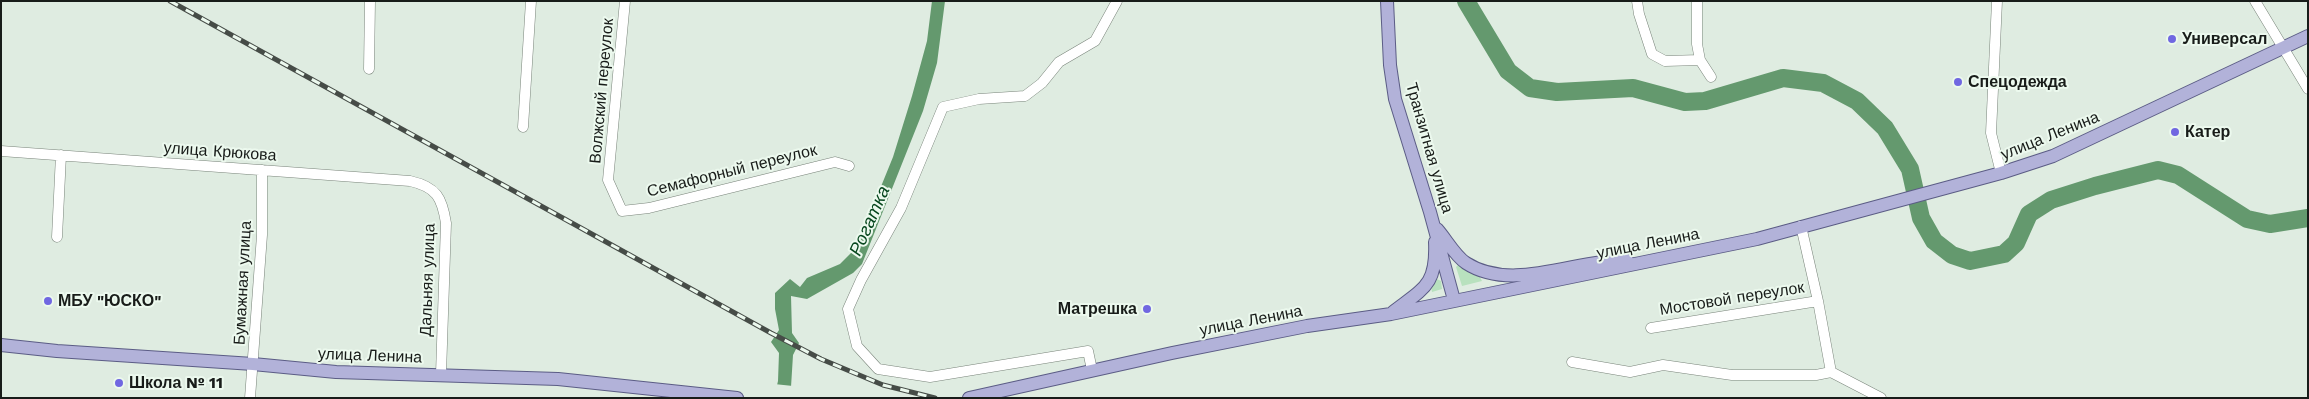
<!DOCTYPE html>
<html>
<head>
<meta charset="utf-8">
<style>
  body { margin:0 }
  #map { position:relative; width:2309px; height:399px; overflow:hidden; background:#dfece1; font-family:"Work Sans",sans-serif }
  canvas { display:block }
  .frame { position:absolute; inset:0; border:2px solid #181c19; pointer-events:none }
</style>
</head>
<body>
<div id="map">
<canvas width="2309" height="399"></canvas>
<div class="frame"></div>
</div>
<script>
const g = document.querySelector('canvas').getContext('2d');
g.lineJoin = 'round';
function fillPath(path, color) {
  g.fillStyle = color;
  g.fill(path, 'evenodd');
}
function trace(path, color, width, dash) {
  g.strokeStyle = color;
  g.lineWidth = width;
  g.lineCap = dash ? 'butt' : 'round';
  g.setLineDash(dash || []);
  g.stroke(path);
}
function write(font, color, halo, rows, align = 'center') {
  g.font = font + ' "Work Sans",sans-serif';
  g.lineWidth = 4;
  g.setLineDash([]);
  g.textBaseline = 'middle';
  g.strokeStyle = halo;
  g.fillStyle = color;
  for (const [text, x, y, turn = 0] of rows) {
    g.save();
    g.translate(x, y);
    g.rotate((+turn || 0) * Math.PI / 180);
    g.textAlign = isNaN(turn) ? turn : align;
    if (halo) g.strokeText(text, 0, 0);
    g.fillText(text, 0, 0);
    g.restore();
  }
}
const green = new Path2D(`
  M1458 265 1480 277 1482 281 1462 286 1456 267Z
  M1437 279 1441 281 1442 289 1432 292 1431 287Z`);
const water = new Path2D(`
  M932 1H945L937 63 923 111 862 264 853 273 807 299 791 296 792 333 799 343 793 355 791 387 774 398 778 381 779 353 771 342 779 330 775 309V293L790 279 800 287 807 278 840 264 856 248 893 157 912 96 927 41Z`);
const pier = new Path2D(`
  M774 384 793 386 790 398H771Z`);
const river = new Path2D(`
  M1466 1 1508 71 1530 88 1557 92 1633 88 1685 102 1705 101 1783 78 1823 83 1857 101 1885 128 1910 169 1921 218 1934 241 1952 255 1970 261 2004 254 2016 243 2029 214 2051 200 2095 186 2158 170 2178 175 2247 219 2270 224 2308 218`);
const minor = new Path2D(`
  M625 1 608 180 622 211 649 208 835 162 849 166
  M1637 1 1639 14 1652 54 1665 61 1700 60 1711 77
  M1697 1V44L1700 60
  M1997 1 1991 133 2001 173
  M2255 1 2308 89
  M369 69 370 1
  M523 127 531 1
  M1 151 410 181C437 187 442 198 446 223L441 374
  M1801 226 1818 301 1831 372
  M57 237 61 155
  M1651 328 1818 301
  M1572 362 1630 372 1663 365 1732 375H1816L1831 372 1881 398
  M1092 370 1088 351 930 377 878 369 857 346 848 309 861 280 901 208 943 107 979 99 1025 96 1042 83 1059 62 1095 41 1117 1
  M250 398 262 235V170`);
const major = new Path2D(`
  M1387 1 1390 65 1395 99 1430 212 1454 300
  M1437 229C1446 239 1455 256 1466 263 1512 293 1577 259 1627 260
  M1393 312C1424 288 1437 285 1435 242
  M1 345 57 351 253 364 336 372 558 379 737 398
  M969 398 1172 353 1307 326 1391 314 1757 239 2001 173 2053 156 2308 36`);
const rail = new Path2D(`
  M170 1 771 333 821 359 883 385 935 398`);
const markers = [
  [2172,39,5,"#7067e1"],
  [1958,82,5,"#7067e1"],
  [2175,132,5,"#7067e1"],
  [48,301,5,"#7067e1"],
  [1147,309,5,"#7067e1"],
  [119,383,5,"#7067e1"]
];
const poiNames = [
  ["Универсал",2182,39],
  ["Спецодежда",1968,82],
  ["Катер",2185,132],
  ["МБУ \"ЮСКО\"",58,301],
  ["Матрешка",1137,309,"right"],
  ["Школа № 11",129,383]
];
const streetNames = [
  ["Волжский переулок",602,91,-85],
  ["улица Ленина",2050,136,-22],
  ["Транзитная улица",1429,148,74],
  ["улица Крюкова",220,152,4],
  ["Семафорный переулок",732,171,-14],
  ["улица Ленина",1648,244,-11],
  ["Дальняя улица",428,280,-88],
  ["Бумажная улица",243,283,-87],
  ["Мостовой переулок",1732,299,-9],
  ["улица Ленина",1251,321,-11],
  ["улица Ленина",370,356,2]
];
const waterNames = [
  ["Рогатка",870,221,-66]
];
fillPath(green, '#b8e1be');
fillPath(water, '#64996e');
fillPath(pier, '#dfece1');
trace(river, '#64996e', 18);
trace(minor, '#79847a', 11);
trace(major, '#5b5c85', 14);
trace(minor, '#fff', 10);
trace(major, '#b2b2d9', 12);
trace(rail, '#464c47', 5);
trace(rail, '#ecf9ee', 3, [9]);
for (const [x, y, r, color] of markers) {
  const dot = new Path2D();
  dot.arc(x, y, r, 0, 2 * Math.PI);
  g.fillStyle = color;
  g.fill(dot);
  trace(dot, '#ecf9ee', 2);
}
write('bold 16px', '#181c19', '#ecf9ee', poiNames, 'left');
write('16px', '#181c19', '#ecf9ee', streetNames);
write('italic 18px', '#06461d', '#ecf9ee', waterNames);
</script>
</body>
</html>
